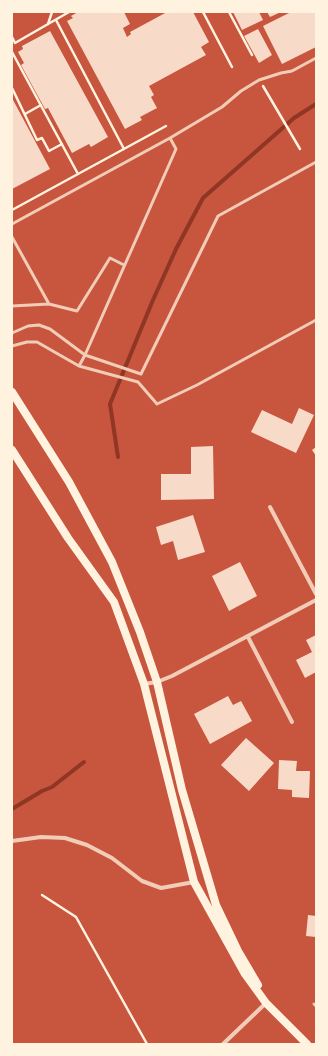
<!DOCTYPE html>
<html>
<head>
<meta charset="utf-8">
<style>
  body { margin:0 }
  #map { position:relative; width:328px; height:1056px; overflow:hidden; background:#c8553d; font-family:"Public Sans",sans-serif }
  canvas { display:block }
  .frame { position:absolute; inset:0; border:13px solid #fff3e0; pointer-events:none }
</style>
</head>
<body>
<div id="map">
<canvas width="328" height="1056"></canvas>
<div class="frame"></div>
</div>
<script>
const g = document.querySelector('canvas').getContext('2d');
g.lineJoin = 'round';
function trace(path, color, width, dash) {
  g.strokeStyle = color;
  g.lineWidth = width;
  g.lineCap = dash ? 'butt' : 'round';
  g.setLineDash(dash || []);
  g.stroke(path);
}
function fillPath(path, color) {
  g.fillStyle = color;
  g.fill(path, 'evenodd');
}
const stream = new Path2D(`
  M118 457 110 404 153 300 176 249 203 198 294 118 316 104
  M12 809 42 791 52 787 84 762`);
const building = new Path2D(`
  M78 12H124L130 24 123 28 127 37 131 34 130 32 167 12H193L209 42 201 47 206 55 149 86 154 95 151 97 157 108 140 117 142 120 125 129 67 21 73 18 71 16Z
  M233 12H259L263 20 242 30Z
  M267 12H281L270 17Z
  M291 12H316V47L282 64 263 26Z
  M258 29 272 55 259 63 244 36Z
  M50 31 108 137 91 147 89 144 72 153 48 108 45 109 21 65 24 63 18 52 23 49 22 46Z
  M12 98 50 169 12 189Z
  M299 408 314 415 296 453 251 432 262 410 292 424Z
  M213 446 214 499 161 500V474H191V447Z
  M316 447V456L312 450Z
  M193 515 205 552 178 560 173 541 161 545 156 527Z
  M240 562 257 596 229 611 212 576Z
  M316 635V672L305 678 296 660 312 652 306 640Z
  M228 696 233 705 241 701 252 721 210 744 194 714Z
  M246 738 274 763 249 791 221 765Z
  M279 760 297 761 296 771H310L309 798 292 797V790L278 789Z
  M308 915 316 916V937L306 936Z`);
const path = new Path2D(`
  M203 12 232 67
  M229 12 252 55
  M56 20 124 149
  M48 24 52 12
  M12 37 15 43 69 12
  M12 52 78 174
  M263 86 300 149
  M12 88 37 140 42 138 49 151 62 144
  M25 114 41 105
  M12 210 166 126
  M42 895 76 917 147 1044`);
const service = new Path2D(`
  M170 138 222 107 241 91 259 80 281 73 292 71 316 58
  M12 224 170 138 176 149 85 355 79 366
  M12 237 49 304
  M12 306 49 304 77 311 110 258 124 265
  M12 333 28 326 39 325 50 329 85 355 141 374 218 216 316 162
  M12 346 27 342H37L79 366 138 382 157 404 197 385 316 320
  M314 1004 316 1006`);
const minor = new Path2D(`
  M270 507 316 594
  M248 637 292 722
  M144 684 157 682 172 676 316 600
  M12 841 41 837 65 838 87 845 112 858 142 881 161 888 194 882
  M223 1044 266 1003`);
const secondary = new Path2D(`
  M12 392 69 482 112 562 140 632 157 682 182 790 216 905 238 951 258 985
  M12 450 68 538 114 602 144 684 194 882 245 974 266 1003 307 1044`);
trace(stream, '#8f3625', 4);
fillPath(building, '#f7dbc8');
trace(path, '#fff3e0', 2.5);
trace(service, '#f1ccb7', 3);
trace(minor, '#f1ccb7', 4);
trace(secondary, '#fff3e0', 8);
</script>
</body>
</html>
